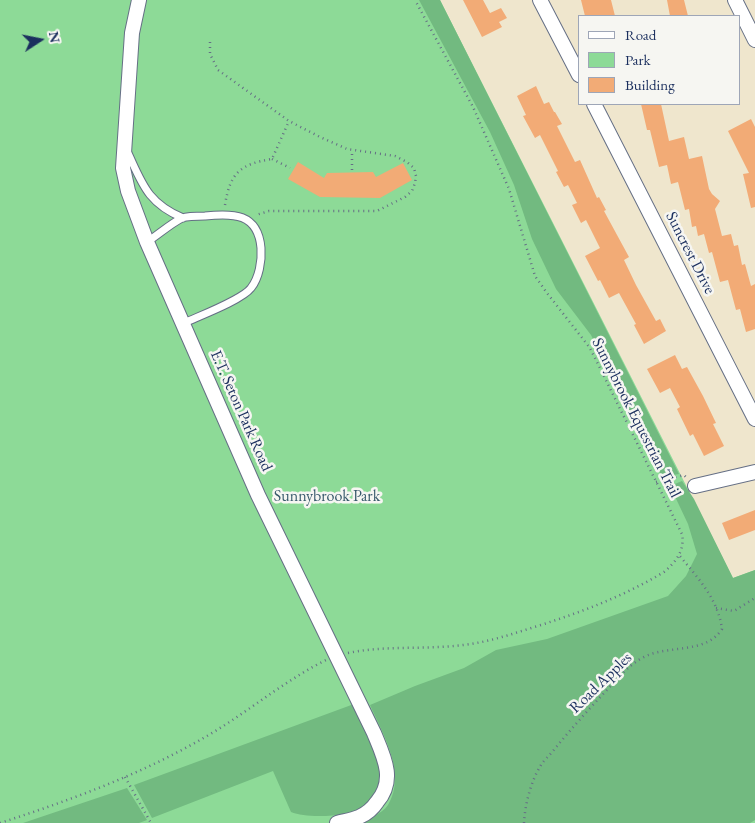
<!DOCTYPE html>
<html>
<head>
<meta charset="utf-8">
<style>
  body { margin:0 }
  #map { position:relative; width:755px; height:823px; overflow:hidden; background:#efe6cd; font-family:"EB Garamond",serif }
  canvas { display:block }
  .legend { position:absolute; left:578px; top:15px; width:162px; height:90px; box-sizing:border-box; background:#f6f6f2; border:1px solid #9ea6b7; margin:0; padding:6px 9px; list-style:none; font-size:15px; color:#1b2f5e }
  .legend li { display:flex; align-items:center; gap:10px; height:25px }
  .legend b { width:25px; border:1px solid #9ea6b7 }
  .north { position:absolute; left:15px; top:15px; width:50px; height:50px; -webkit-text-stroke:4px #f6f6f2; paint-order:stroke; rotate:79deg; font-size:14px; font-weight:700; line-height:20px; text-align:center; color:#1b2f5e }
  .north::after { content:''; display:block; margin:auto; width:18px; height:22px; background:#1b2f5e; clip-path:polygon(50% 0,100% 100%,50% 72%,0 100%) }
</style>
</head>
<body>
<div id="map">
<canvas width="755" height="823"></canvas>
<ul class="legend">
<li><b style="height:6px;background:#fff"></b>Road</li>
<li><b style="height:14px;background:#8dda97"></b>Park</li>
<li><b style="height:14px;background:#f2ab76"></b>Building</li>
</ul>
<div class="north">N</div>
</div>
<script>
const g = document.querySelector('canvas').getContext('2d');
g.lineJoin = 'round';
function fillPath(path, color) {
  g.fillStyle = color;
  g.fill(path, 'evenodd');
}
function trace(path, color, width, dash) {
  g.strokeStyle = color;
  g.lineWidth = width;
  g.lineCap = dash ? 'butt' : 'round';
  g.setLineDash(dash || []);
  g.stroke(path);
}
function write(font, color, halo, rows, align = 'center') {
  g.font = font + ' "EB Garamond",serif';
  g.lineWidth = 5;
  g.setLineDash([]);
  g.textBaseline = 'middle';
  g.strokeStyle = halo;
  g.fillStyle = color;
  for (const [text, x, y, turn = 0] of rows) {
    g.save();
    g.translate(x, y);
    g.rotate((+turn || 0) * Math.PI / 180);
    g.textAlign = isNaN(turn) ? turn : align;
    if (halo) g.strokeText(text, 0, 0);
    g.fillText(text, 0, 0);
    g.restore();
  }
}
const green = new Path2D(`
  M0 0H440L733 578 755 570V823H0Z`);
const forest = new Path2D(`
  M419 0H440L679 474 662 477 591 335 556 289 532 239 514 185 490 132Z
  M682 481 694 499 733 578 755 570V820L750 823H358C368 819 382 814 388 805 407 774 383 734 370 705L415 686 464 668 496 650 547 639 668 596 686 576 697 554 688 524 670 486Z
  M354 704 381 765V788C376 794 371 802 365 806 350 817 308 819 291 812L273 771 152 818 134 785Z
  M127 788 147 820 139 823H23Z`);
const building = new Path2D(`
  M463 0H483L490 13 501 8 507 18 499 22 502 27 482 37Z
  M581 0H611L615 16H585Z
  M667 0H684L688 16H670Z
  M536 86 544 104 549 102 554 112H555L562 124 557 126 575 162 580 160 597 198 599 197 606 210 604 211 629 257 624 260 636 285 656 321 660 319 666 331 644 344 634 325 636 324 619 293 609 298 600 280 598 281 585 256 600 248 586 220 581 223 572 205 577 203 568 185 564 187 556 172 558 171 540 135 535 138 523 116 526 115 517 96Z
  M641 104H661L669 141 684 137 689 159 702 156 709 189 712 194 720 201 715 209 722 236 731 234 734 246 738 245 742 265 745 264 751 286 755 284V329L746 332 740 309 736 310 728 280 720 282 712 252 709 253 704 234 698 236 696 226 692 227 689 209 685 210 678 182 671 184 667 165 659 167 650 130H647Z
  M751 119 755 127V207L751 208 743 174 749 173 728 131Z
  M298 162 324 178 327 173 373 172 376 177 403 163 412 180 380 198 320 197 288 179Z
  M675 355 682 369 687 367 703 396 716 423 713 424 724 446 704 456 693 434 690 436 677 409 680 407 670 388 660 393 647 369Z
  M755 510V530L729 540 722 523Z`);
const path = new Path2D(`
  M210 42V54L218 70 289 121 320 137 347 149 395 156 407 162 414 168 416 176 415 183 412 191 405 197 377 211H269L256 215
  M272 159 290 168
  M352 170V150
  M225 205C230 173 240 164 272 159L289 121
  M656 482 684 475 687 478
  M716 608 734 611 755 598
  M348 653C386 645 425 650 463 645 490 642 515 633 541 625 584 611 624 596 664 572 676 562 685 550 682 534L590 348 547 293 535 276 509 189 473 107 415 0
  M125 777 151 823
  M0 823C71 800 142 774 207 736 248 712 284 681 326 660
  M524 823C525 804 531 781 541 765 544 760 549 756 553 751 570 730 588 710 606 691 618 678 629 664 646 656 670 645 706 654 722 629 718 599 698 578 679 555`);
const service = new Path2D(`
  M127 151C142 183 147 203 183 218
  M147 242C158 235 170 224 182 218 188 216 198 216 205 216 233 213 258 213 261 248 262 261 259 278 251 288 242 300 199 316 184 323`);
const minor = new Path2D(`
  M139 0 132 33 123 168 128 191 147 242 258 495 374 733C384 757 396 780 377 802 373 808 366 814 359 817 352 820 344 821 337 823
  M540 0 579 75
  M735 0 755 40
  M594 104 755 419
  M695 486 755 472`);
const streetNames = [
  ["Suncrest Drive",690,253,63],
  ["E.T. Seton Park Road",241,411,66],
  ["Sunnybrook Equestrian Trail",636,418,63],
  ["Road Apples",601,683,-44]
];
const parkNames = [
  ["Sunnybrook Park",327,497]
];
fillPath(green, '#8dda97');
fillPath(forest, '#72ba80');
fillPath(building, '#f2ab76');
trace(service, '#656f85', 9);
trace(minor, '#656f85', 16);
trace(path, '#656f85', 2.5, [1, 4]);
trace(service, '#fff', 7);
trace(minor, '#fff', 14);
write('16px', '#1b2f5e', '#f6f6f2', streetNames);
write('16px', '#385a6c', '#f6f6f2', parkNames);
</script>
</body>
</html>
